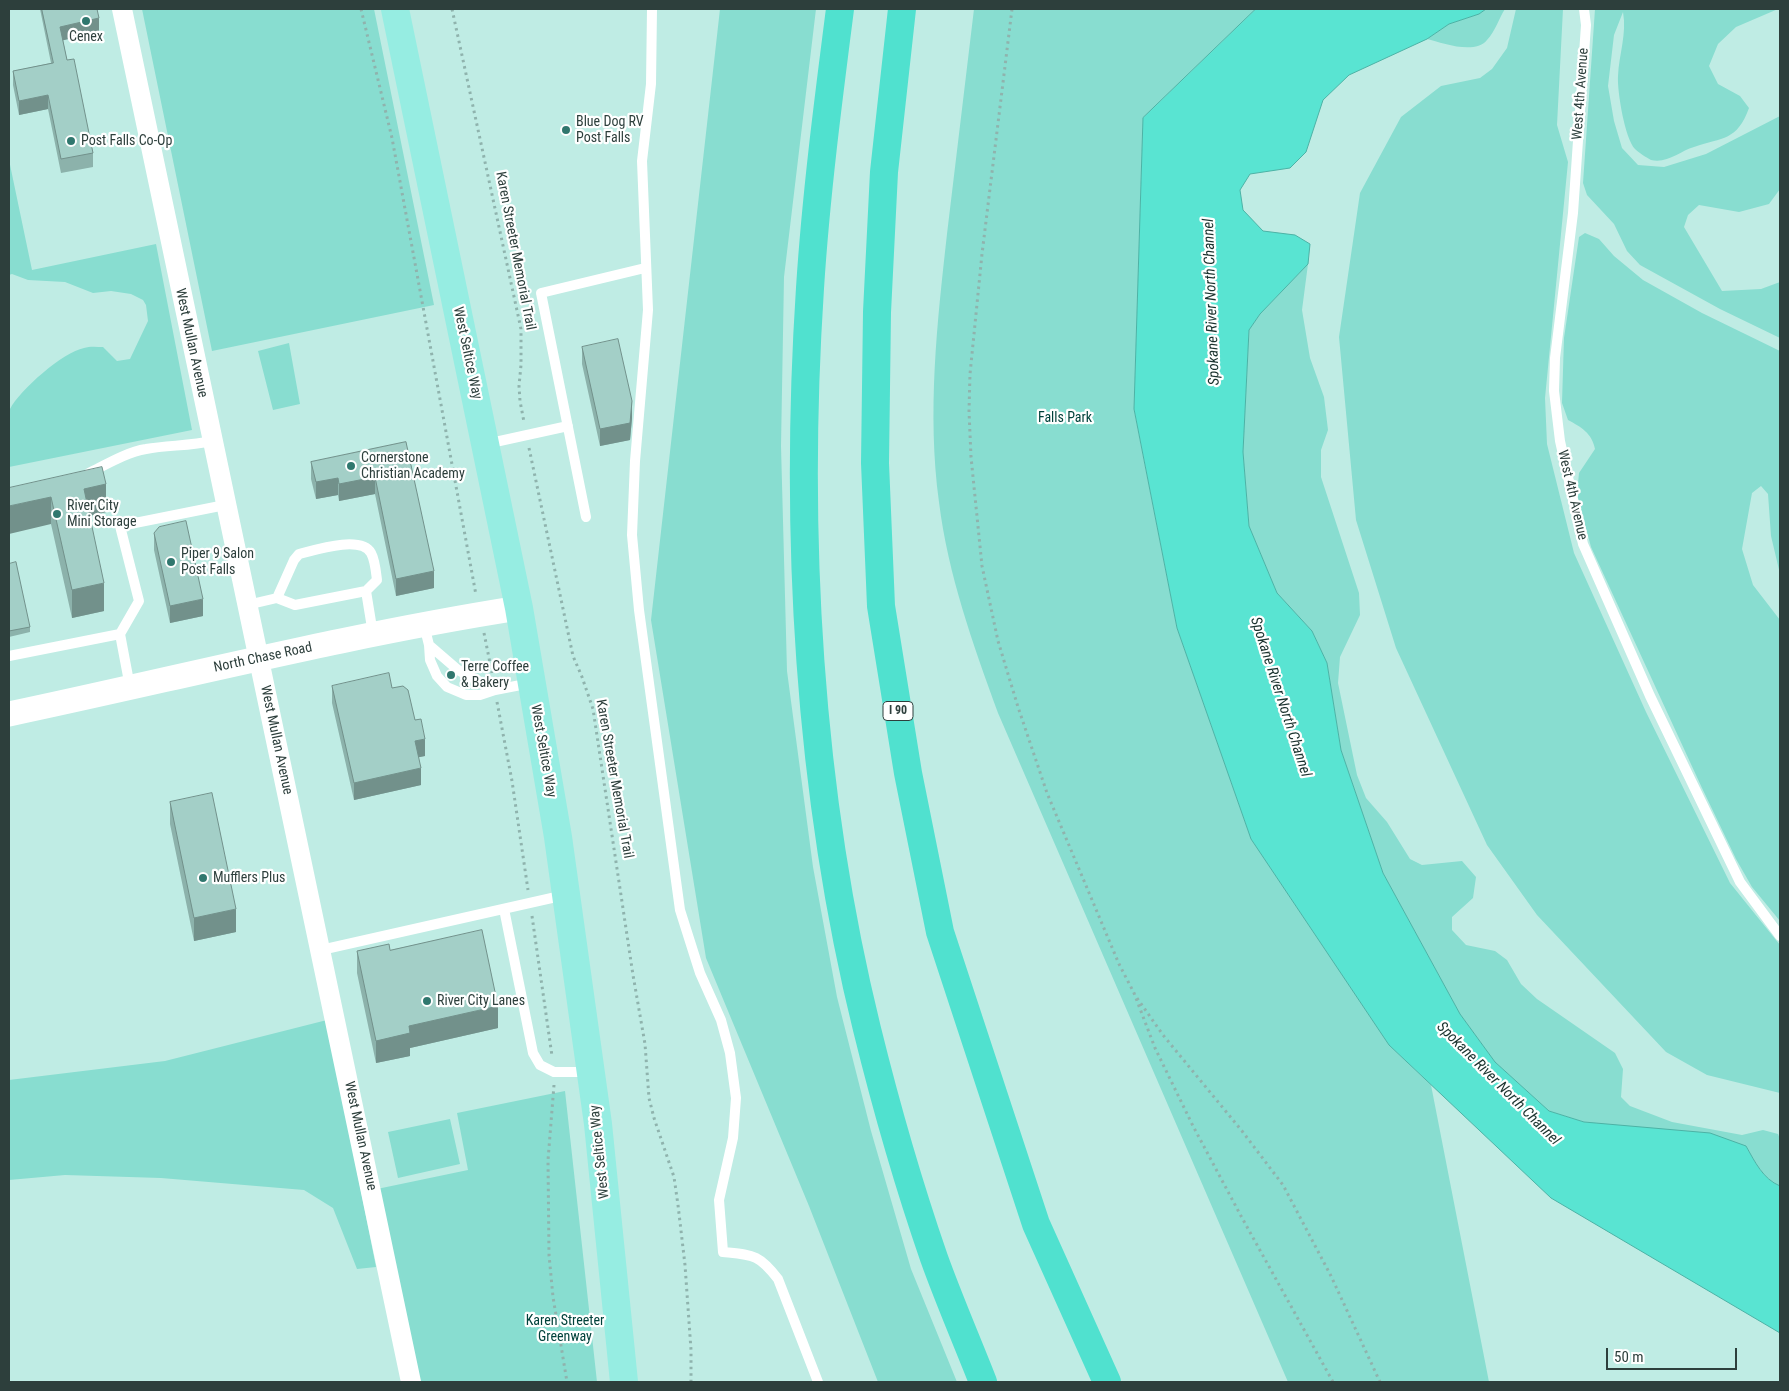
<!DOCTYPE html>
<html>
<head>
<meta charset="utf-8">
<style>
  body { margin:0 }
  #map { position:relative; width:1789px; height:1391px; overflow:hidden; background:#bfece4; font-family:"Roboto Condensed",sans-serif }
  canvas { display:block }
  .frame { position:absolute; inset:0; border:10px solid #2d3f3c; pointer-events:none }
  .scale { position:absolute; left:1606px; top:1348px; width:131px; height:22px; box-sizing:border-box; border:2px solid #2d3f3c; border-top:0; padding-left:6px; font-size:15px; line-height:18px; white-space:nowrap; color:#2d3f3c; -webkit-text-stroke:4px #fff; paint-order:stroke }
</style>
</head>
<body>
<div id="map">
<canvas width="1789" height="1391"></canvas>
<div class="frame"></div>
<div class="scale">50 m</div>
</div>
<script>
const g = document.querySelector('canvas').getContext('2d');
g.lineJoin = 'round';
function fillPath(path, color) {
  g.fillStyle = color;
  g.fill(path, 'evenodd');
}
function trace(path, color, width, dash) {
  g.strokeStyle = color;
  g.lineWidth = width;
  g.lineCap = dash ? 'butt' : 'round';
  g.setLineDash(dash || []);
  g.stroke(path);
}
function write(font, color, halo, rows, align = 'center') {
  g.font = font + ' "Roboto Condensed",sans-serif';
  g.lineWidth = 4.5;
  g.setLineDash([]);
  g.textBaseline = 'middle';
  g.strokeStyle = halo;
  g.fillStyle = color;
  for (const [text, x, y, turn = 0] of rows) {
    g.save();
    g.translate(x, y);
    g.rotate((+turn || 0) * Math.PI / 180);
    g.textAlign = isNaN(turn) ? turn : align;
    if (halo) g.strokeText(text, 0, 0);
    g.fillText(text, 0, 0);
    g.restore();
  }
}
const green = new Path2D(`
  M142 9H374L434 305 212 351Z
  M720 9H816L784 277 781 446 787 671 813 867 837 997 871 1131 911 1269 957 1382H878L809 1206 706 958 651 620Z
  M974 9H1256L1143 118 1134 410 1177 628 1251 839 1389 1045 1431 1085 1489 1382H1288L998 713C973 644 948 575 939 502 927 413 937 323 947 234 956 159 965 84 974 9Z
  M1486 9H1505C1499 18 1495 32 1487 40 1475 55 1442 43 1427 39L1449 24 1479 14Z
  M1516 9H1563L1557 125 1568 162 1545 398 1547 444 1574 553 1646 712 1730 883 1780 945V1093L1707 1075 1666 1052 1537 915 1487 845 1396 648 1356 520 1339 337 1360 193 1401 117 1441 86 1480 78 1492 69 1507 48Z
  M1595 9H1778L1736 27 1718 44 1709 66 1718 84 1740 96 1749 108C1737 141 1723 137 1694 147 1680 151 1667 164 1651 160 1647 158 1638 152 1635 149 1625 139 1617 91 1618 76 1619 54 1627 34 1623 12L1614 35 1608 86 1614 121 1622 148 1638 165 1664 167 1706 154 1780 116V189L1769 204 1739 212 1699 205 1688 215 1684 227 1722 291 1761 289 1780 282V338L1720 309 1640 265 1627 251 1614 224 1587 195 1583 183Z
  M9 160 32 270 156 244 192 430 9 467C9 457 6 416 10 409 20 390 63 352 84 348 90 346 97 347 103 347L117 361 130 359 148 321 146 305 143 300 131 294 111 291 93 293 65 282 28 280 12 274 9 275Z
  M1585 233 1599 239 1614 256 1643 280 1702 313 1780 351V574L1771 536 1768 494 1761 486 1752 493 1742 549 1753 585 1780 620V921L1752 887 1736 859 1702 788 1591 547 1577 494 1579 473 1595 449C1592 433 1581 427 1568 420L1562 403 1564 338 1579 237Z
  M1308 264 1302 310 1310 358 1324 397 1328 430 1321 450V477L1359 593 1360 615 1340 657 1338 683 1357 775 1366 798 1387 822 1410 859 1422 865 1462 861 1476 877 1473 898 1452 917V930L1466 945 1495 951 1507 960 1521 984 1537 999 1615 1053 1623 1069 1621 1097 1630 1106 1672 1122 1742 1135 1763 1130 1778 1134 1780 1139V1186C1763 1179 1755 1162 1746 1146L1584 1122 1549 1111 1495 1062 1460 1014 1383 873 1341 750 1327 663 1312 631 1277 593 1249 526 1243 452 1249 330 1260 314Z
  M289 343 300 404 273 410 258 351Z
  M327 1020 376 1267 357 1269 333 1208 304 1190 161 1178 65 1175 9 1180V1080L165 1061Z
  M565 1091 597 1382H416L377 1189 468 1170 457 1113Z
  M450 1119 460 1164 398 1178 388 1132Z`);
const water = new Path2D(`
  M1256 9H1486L1479 14 1449 24 1427 39 1349 75 1323 100 1306 152 1290 168 1250 174 1240 190 1243 210 1263 231 1295 235 1310 244 1308 264 1260 314 1249 330 1243 452 1249 526 1277 593 1312 631 1327 663 1341 750 1383 873 1460 1014 1495 1062 1549 1111 1584 1122 1710 1133 1746 1146C1755 1162 1763 1179 1780 1186V1333L1551 1198 1389 1045 1251 839 1177 628 1134 409 1143 118Z`);
const path = new Path2D(`
  M361 9 392 138 476 595
  M452 9 521 329V365L519 386 520 401 524 422
  M1012 9 982 254 970 374 969 411 971 457 982 566 998 641 1018 707 1047 793 1119 964 1134 993 1155 1048 1193 1126 1241 1216 1333 1382
  M529 448 573 656 582 677 593 709 633 975 645 1044 649 1098 654 1118 674 1177 678 1205 685 1265 691 1350V1382
  M484 633 492 673
  M497 702 512 781 528 890
  M532 916 552 1056
  M1137 998 1163 1035 1242 1131 1283 1185 1331 1276 1380 1382
  M554 1085 548 1160 549 1255 553 1297 567 1382`);
const service = new Path2D(`
  M652 9 651 84 642 161 648 310 635 461 632 535 639 610 680 910 700 973 721 1020 730 1053 736 1098 733 1138 719 1200 723 1252C753 1255 759 1254 778 1279L818 1382
  M1584 9 1586 25 1573 213 1555 358 1554 391 1560 441 1583 544 1650 696 1740 882 1780 936
  M486 444 568 426
  M89 473C107 464 127 452 146 449 168 445 190 446 212 441
  M586 517 541 293 645 268
  M366 591 373 634
  M247 605 277 598 295 605 366 591 377 580C376 572 375 560 371 553 361 535 315 550 299 554L294 560 277 598
  M424 625 429 645 430 660 437 676 447 687 466 695H480L495 690 458 670 429 645
  M9 656 120 634
  M130 687 120 634 139 601 120 526 225 505
  M495 690 531 683
  M504 909 533 1053 540 1065 554 1072H590
  M321 950 565 895`);
const minor = new Path2D(`
  M122 9 411 1382`);
const tertiary = new Path2D(`
  M9 714C179 678 347 635 519 608`);
const primary = new Path2D(`
  M395 9 519 608 558 837 598 1124 624 1382`);
const motorway = new Path2D(`
  M840 9C828 102 816 195 810 288 794 532 808 791 867 1029 886 1106 908 1183 934 1258 949 1300 967 1341 983 1382
  M902 9 884 172 877 312 875 463 881 606 908 773 940 932 1036 1224 1107 1382`);
const wall = new Path2D(`
  M40 9H97L99 32 63 40 67 60 93 153V167L61 173 48 109 19 115 13 85V71L51 63Z
  M582 347 632 418 630 440 600 446 582 364Z
  M406 442 434 588 396 596 375 494 339 501 338 495 316 499 311 479V462Z
  M106 484V512L90 516 104 611 72 618 51 524 9 488Z
  M154 533 203 616 170 623 154 550Z
  M9 564 30 627V632L9 637Z
  M332 686 392 688 415 720 425 756 418 757 421 785 354 800 332 703Z
  M170 802 236 932 194 941 170 824Z
  M390 950 498 1028 410 1048V1056L376 1063 357 973V951Z`);
const shadedWall = new Path2D(`
  M99 18V32L60 41V27Z
  M48 95V109L19 115V101Z
  M632 401V418L630 440 600 446V429Z
  M375 477V494L339 501V484Z
  M338 478V495L316 499V482Z
  M106 484V512L84 517V489Z
  M51 497V524L9 534V506Z
  M434 571V588L396 596V579Z
  M104 583V611L72 618V590Z
  M203 599V616L170 623V606Z
  M425 739V756L415 758V741Z
  M421 768V785L354 800V783Z
  M236 909V932L194 941V918Z
  M498 1006V1028L410 1048V1056L376 1063V1041L409 1026Z`);
const building = new Path2D(`
  M42 9H97L99 18 60 27 67 60 74 59 93 153 61 159 48 95 19 101 13 71 53 63Z
  M618 339 632 401 630 423 600 429 582 347Z
  M406 442 434 571 396 579 375 477 339 484 338 478 316 482 311 462Z
  M102 467 106 484 84 489 104 583 72 590 51 497 9 506V488Z
  M186 521 203 599 170 606 154 533 159 527Z
  M16 562 30 627 9 631V564Z
  M389 673 392 688 403 686 408 690 415 720 421 719 425 739 415 741 421 768 354 783 332 686Z
  M212 793 236 909 194 918 170 802Z
  M482 930 498 1006 409 1026 410 1033 376 1041 357 951 389 944 390 950Z`);
const markers = [
  [86,21,5,"#30776e"],
  [566,130,5,"#30776e"],
  [71,141,5,"#30776e"],
  [351,466,5,"#30776e"],
  [57,514,5,"#30776e"],
  [171,562,5,"#30776e"],
  [451,675,5,"#30776e"],
  [203,878,5,"#30776e"],
  [427,1001,5,"#30776e"]
];
const shields = [
  [898,711,30]
];
const shieldNames = [
  ["I 90",898,711]
];
const poiNames = [
  ["Cenex",86,37,"center"],
  ["Blue Dog RV",576,122],
  ["Post Falls",576,138],
  ["Post Falls Co-Op",81,141],
  ["Cornerstone",361,458],
  ["Christian Academy",361,474],
  ["River City",67,506],
  ["Mini Storage",67,522],
  ["Piper 9 Salon",181,554],
  ["Post Falls",181,570],
  ["Terre Coffee",461,667],
  ["& Bakery",461,683],
  ["Mufflers Plus",213,878],
  ["River City Lanes",437,1001]
];
const streetNames = [
  ["West 4th Avenue",1581,94,-86],
  ["Karen Streeter Memorial Trail",515,251,79],
  ["West Mullan Avenue",191,343,78],
  ["West Seltice Way",467,353,78],
  ["West 4th Avenue",1572,495,77],
  ["North Chase Road",263,658,-12],
  ["West Mullan Avenue",276,740,78],
  ["West Seltice Way",543,751,80],
  ["Karen Streeter Memorial Trail",614,779,80],
  ["West Mullan Avenue",360,1136,78],
  ["West Seltice Way",600,1152,-96]
];
const parkNames = [
  ["Falls Park",1065,418],
  ["Karen Streeter",565,1321],
  ["Greenway",565,1337]
];
const waterNames = [
  ["Spokane River North Channel",1212,302,-92],
  ["Spokane River North Channel",1280,697,72],
  ["Spokane River North Channel",1498,1084,45]
];
fillPath(green, '#88ddd0');
fillPath(water, '#59e4d2');
trace(water, '#4cb2a5', 1);
trace(path, '#8fb3ad', 3, [2.5, 4]);
trace(service, '#fff', 10);
trace(minor, '#fff', 20);
trace(tertiary, '#fff', 25);
trace(primary, '#96ede2', 28);
trace(motorway, '#50e1cf', 28);
fillPath(wall, '#8cb2ab');
fillPath(shadedWall, '#72918b');
fillPath(building, '#a3cfc7');
trace(building, '#72918b', 1);
for (const [x, y, r, color] of markers) {
  const dot = new Path2D();
  dot.arc(x, y, r, 0, 2 * Math.PI);
  g.fillStyle = color;
  g.fill(dot);
  trace(dot, '#fff', 2);
}
for (const [x, y, w] of shields) {
  const box = new Path2D();
  box.roundRect(x - w / 2, y - 9.5, w, 19, 4);
  g.fillStyle = '#fff';
  g.fill(box);
  trace(box, '#2d3f3c', 1);
}
write('bold 12px', '#2d3f3c', null, shieldNames);
write('14px', '#2d3f3c', '#fff', poiNames, 'left');
write('14px', '#2d3f3c', '#fff', streetNames);
write('14px', '#00423b', '#fff', parkNames);
write('italic 15px', '#1a322e', '#fff', waterNames);
</script>
</body>
</html>
